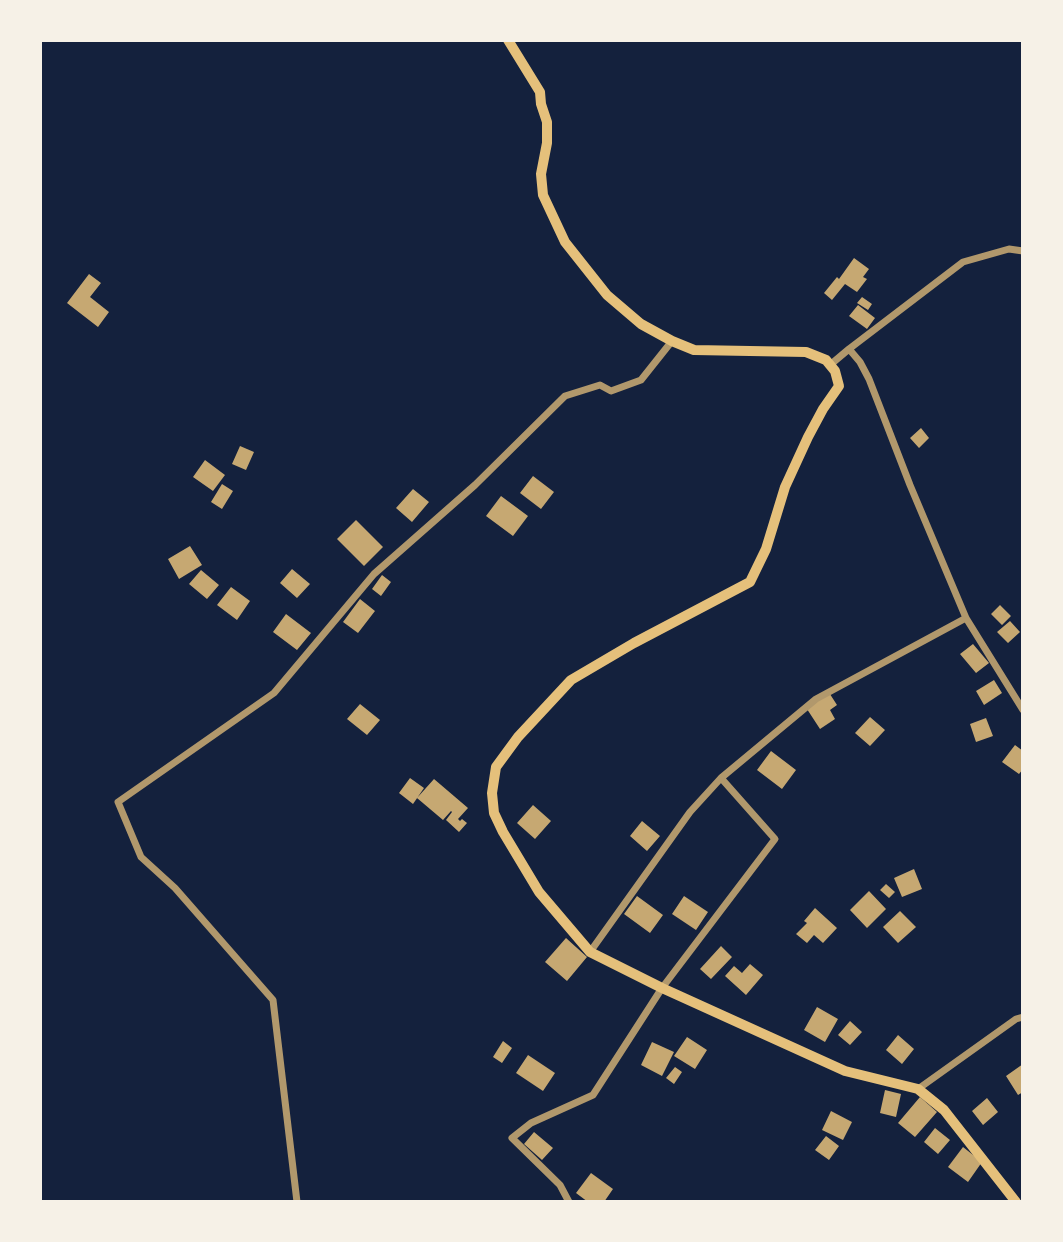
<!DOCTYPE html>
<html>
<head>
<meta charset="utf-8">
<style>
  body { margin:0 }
  #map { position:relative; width:1063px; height:1242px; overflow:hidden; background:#14213d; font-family:Helvetica,sans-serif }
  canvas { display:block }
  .frame { position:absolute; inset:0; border:42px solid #f6f1e7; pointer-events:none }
</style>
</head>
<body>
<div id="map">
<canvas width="1063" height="1242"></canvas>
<div class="frame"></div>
</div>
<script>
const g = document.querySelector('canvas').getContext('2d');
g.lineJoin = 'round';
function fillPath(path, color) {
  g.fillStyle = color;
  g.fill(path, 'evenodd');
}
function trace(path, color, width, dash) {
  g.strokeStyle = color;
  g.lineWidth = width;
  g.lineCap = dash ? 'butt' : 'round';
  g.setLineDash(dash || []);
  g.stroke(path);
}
const building = new Path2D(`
  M854 258 869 269 863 277 867 279 857 292 845 284 832 300 824 293 837 277 839 279Z
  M89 274 101 283 90 297 109 312 98 327 67 303Z
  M862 297 872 304 868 310 857 303Z
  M858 305 875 318 867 329 849 316Z
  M921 428 929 438 919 448 910 438Z
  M240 446 254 452 246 470 232 464Z
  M205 460 225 475 213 491 193 477Z
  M533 476 554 492 541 509 520 493Z
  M222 484 233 491 222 509 211 502Z
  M413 489 429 502 412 522 396 508Z
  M501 496 528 516 513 536 486 516Z
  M356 520 383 547 364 566 337 539Z
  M190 546 202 565 179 579 168 559Z
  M292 569 310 584 297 598 280 583Z
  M201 570 219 585 207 599 189 584Z
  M382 575 391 582 381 596 372 589Z
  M231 587 250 601 237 620 217 605Z
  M360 599 375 611 358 633 343 622Z
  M1000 605 1011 616 1002 625 991 614Z
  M286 614 311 633 297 650 273 632Z
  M1010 621 1020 632 1008 643 997 632Z
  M973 644 989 663 976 673 960 654Z
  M994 680 1002 693 984 705 976 691Z
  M828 691 837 705 830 710 835 719 820 729 805 706Z
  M360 704 380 720 367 735 347 719Z
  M870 717 885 730 870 746 855 733Z
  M986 718 993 736 976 742 970 724Z
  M1015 745 1023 751V769L1019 774 1002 762Z
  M771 751 796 770 782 789 757 770Z
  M410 778 424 788 413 804 399 793Z
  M434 779 468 808 458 819 460 821 462 819 467 823 459 832 446 820 452 812 451 811 443 820 417 798Z
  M533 805 551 821 535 839 517 823Z
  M642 821 660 836 647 851 630 836Z
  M914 869 922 889 902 897 894 878Z
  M886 884 895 892 889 898 880 890Z
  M869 891 886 909 867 928 850 910Z
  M637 896 663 915 650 933 624 914Z
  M684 896 708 912 696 930 672 914Z
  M815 908 837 928 823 943 814 935 807 943 796 934 807 923 804 921Z
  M900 911 916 927 898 943 883 927Z
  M566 938 587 957 567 981 545 962Z
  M721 946 732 957 711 979 700 969Z
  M750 964 763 975 746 995 725 976 734 966 742 973Z
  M817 1007 838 1019 825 1042 804 1030Z
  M850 1021 862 1032 850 1045 838 1035Z
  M898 1035 914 1049 902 1064 886 1050Z
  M687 1037 707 1050 695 1069 674 1056Z
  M503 1041 512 1048 502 1063 493 1057Z
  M652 1042 674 1052 662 1076 641 1065Z
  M528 1055 555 1073 543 1091 516 1073Z
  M1023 1064V1092L1018 1095 1006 1076Z
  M675 1067 682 1072 674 1084 666 1078Z
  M885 1090 901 1094 896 1117 880 1113Z
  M920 1097 937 1112 915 1137 898 1123Z
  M987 1098 998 1112 983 1125 972 1111Z
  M831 1111 852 1122 843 1140 822 1130Z
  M935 1128 950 1140 938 1154 924 1142Z
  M534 1132 553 1148 542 1160 524 1144Z
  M826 1136 839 1146 829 1160 815 1150Z
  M963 1147 982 1162 968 1182 948 1167Z
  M591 1173 613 1189 604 1202H588L576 1193Z`);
const minor = new Path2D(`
  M849 349 860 362 869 379 910 485 966 618 1023 710
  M830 365 849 349 963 262 1009 249 1023 251
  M590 952 690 812 721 778 816 699 966 618
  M918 1089 1016 1019 1023 1017
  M297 1202 273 1000 175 888 141 857 118 802 274 693 374 574 475 485 565 396 600 385 611 391 641 380 672 341
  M569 1202 560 1185 512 1138 531 1123 593 1095 662 988 775 839 721 778`);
const secondary = new Path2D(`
  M508 40 540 92 541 104 547 122V143L541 174 543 195 565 242 607 295 641 324 672 341 694 350 806 352 826 360 835 371 839 386 823 409 808 437 785 487 766 549 750 582 634 643 571 680 518 737 496 767 492 793 494 813 503 832 539 892 590 952 662 988 845 1071 918 1089 944 1110 1016 1202`);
fillPath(building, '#c6a872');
trace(minor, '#b1986c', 7);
trace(secondary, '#e5c07b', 10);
</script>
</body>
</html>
